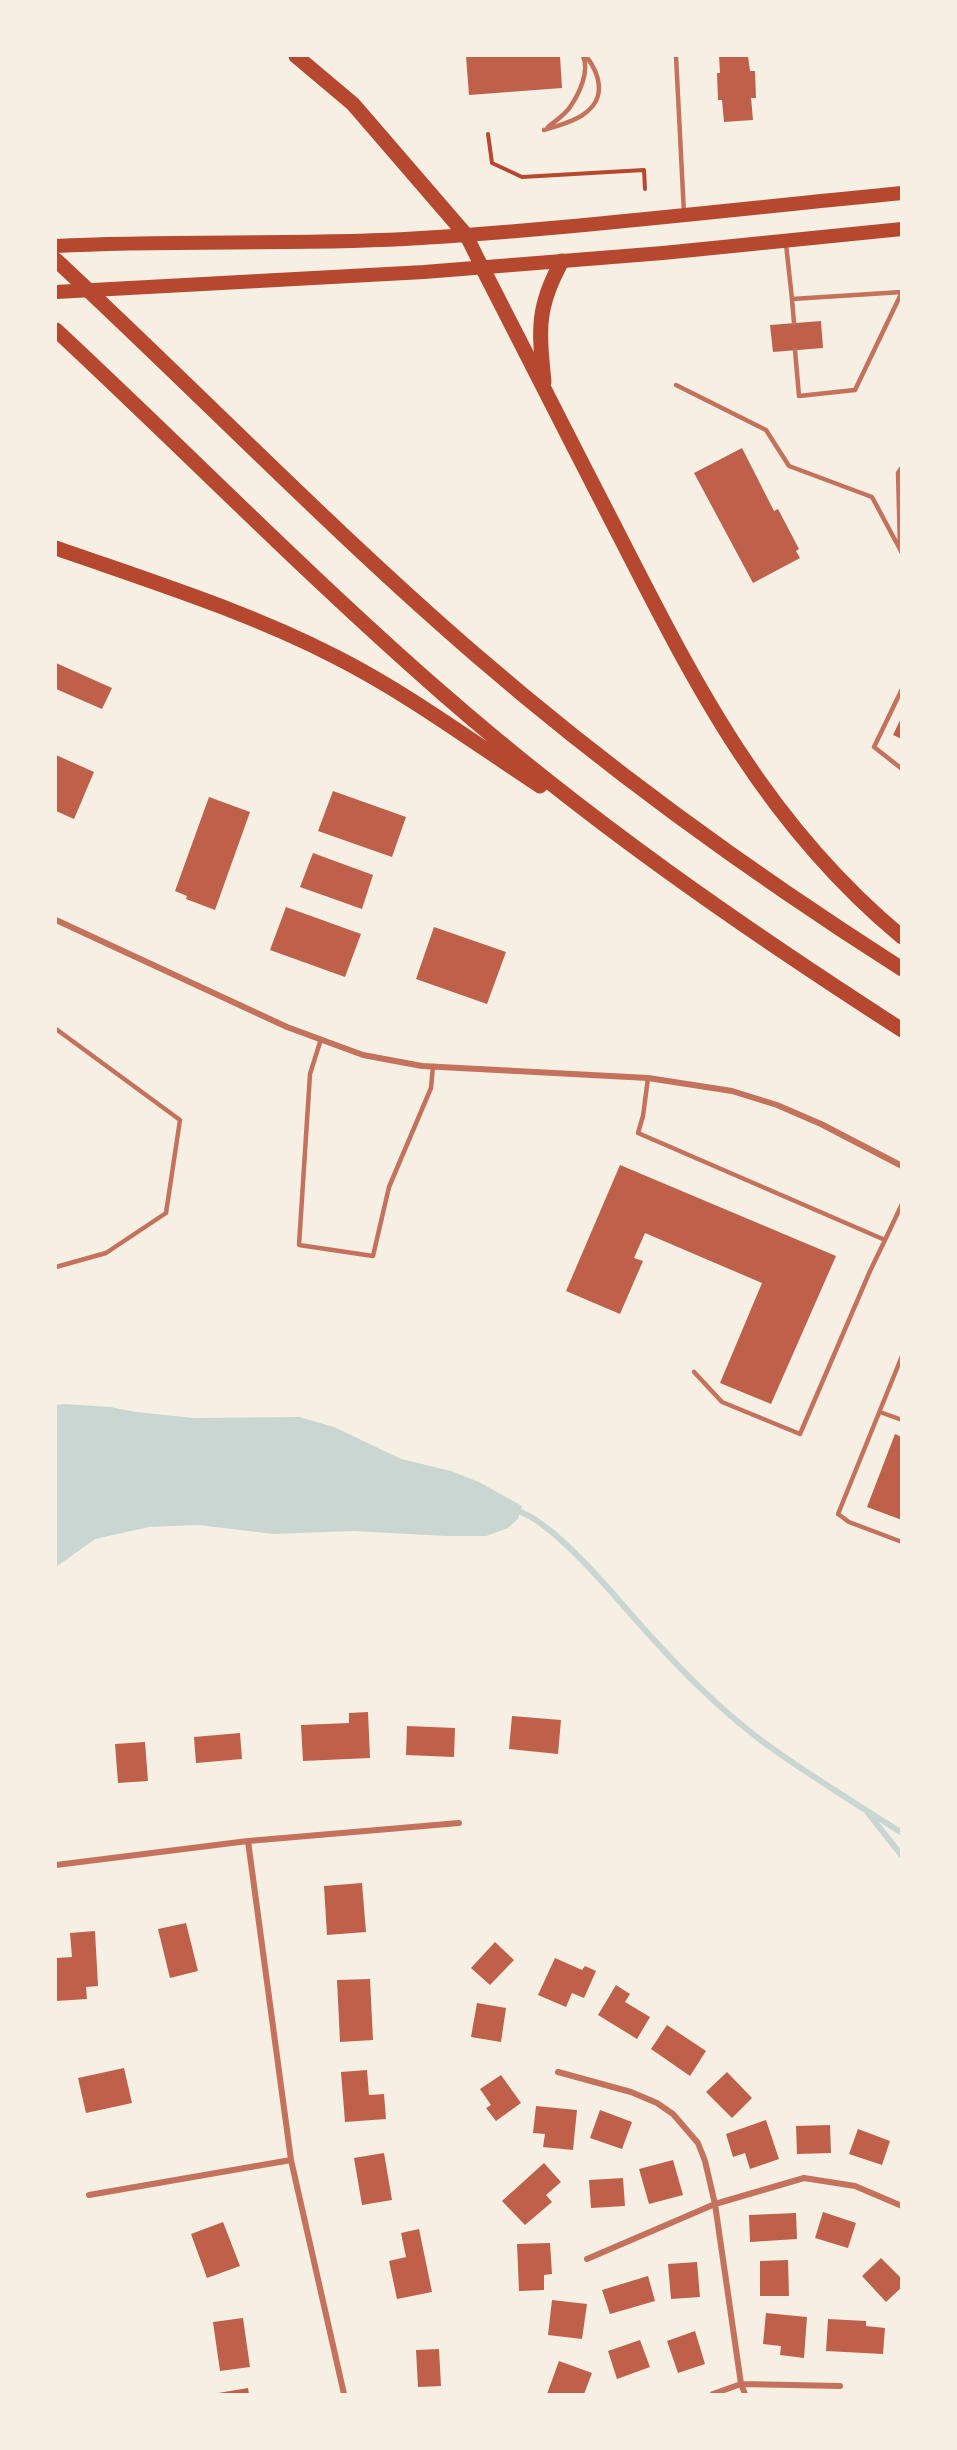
<!DOCTYPE html>
<html>
<head>
<meta charset="utf-8">
<style>
  body { margin:0 }
  #map { position:relative; width:957px; height:2450px; overflow:hidden; background:#f6efe4; font-family:"Titillium Web",sans-serif }
  canvas { display:block }
  .frame { position:absolute; inset:0; border:57px solid #f6efe4; pointer-events:none }
</style>
</head>
<body>
<div id="map">
<canvas width="957" height="2450"></canvas>
<div class="frame"></div>
</div>
<script>
const g = document.querySelector('canvas').getContext('2d');
g.lineJoin = 'round';
function fillPath(path, color) {
  g.fillStyle = color;
  g.fill(path, 'evenodd');
}
function trace(path, color, width, dash) {
  g.strokeStyle = color;
  g.lineWidth = width;
  g.lineCap = dash ? 'butt' : 'round';
  g.setLineDash(dash || []);
  g.stroke(path);
}
const water = new Path2D(`
  M64 1404 110 1407 136 1412 193 1418 299 1417 334 1427 401 1459 451 1471 479 1482 522 1506 518 1519 508 1528 486 1536H446L353 1531 274 1534 198 1525 149 1527 95 1539 56 1567V1405Z`);
const stream = new Path2D(`
  M513 1510C544 1514 601 1580 622 1604 669 1658 720 1713 780 1754 819 1781 861 1807 902 1833
  M868 1813 902 1856`);
const building = new Path2D(`
  M466 56H560L562 88 469 95Z
  M719 56H748L750 71H755L756 98H751L753 120 724 122 722 100H718L717 73H720Z
  M821 321 823 348 773 352 770 325Z
  M742 448 774 511 778 509 799 549 796 551 800 558 753 583 694 473Z
  M56 663 112 688 102 709 56 689Z
  M902 716V739L893 735Z
  M56 755 94 772 74 819 56 811Z
  M333 791 406 817 392 857 318 831Z
  M209 797 250 812 215 910 186 899 187 896 175 891Z
  M313 853 373 875 362 909 300 887Z
  M286 907 361 934 345 977 270 950Z
  M434 927 506 952 487 1004 416 979Z
  M620 1165 836 1256 771 1404 720 1383 762 1283 645 1233 634 1258 643 1261 620 1314 566 1291Z
  M895 1434 902 1437V1520L867 1507Z
  M368 1712 370 1758 303 1761 301 1725 349 1723V1713Z
  M512 1716 561 1720 558 1754 509 1749Z
  M407 1726 455 1728 454 1757 406 1755Z
  M240 1733 242 1759 196 1763 194 1737Z
  M145 1742 148 1781 118 1783 115 1744Z
  M362 1883 366 1932 327 1935 324 1886Z
  M186 1923 198 1971 170 1978 158 1929Z
  M95 1931 98 1986 86 1987 87 1999 56 2001V1958L72 1957 70 1933Z
  M495 1942 514 1960 490 1985 471 1968Z
  M555 1958 582 1970 585 1966 596 1971 584 1998 572 1993 566 2007 538 1995Z
  M370 1979 373 2040 340 2042 337 1980Z
  M616 1985 630 1994 625 2002 650 2017 637 2039 598 2015Z
  M477 2003 506 2008 501 2042 471 2037Z
  M667 2025 706 2051 690 2076 651 2049Z
  M124 2068 132 2103 86 2113 78 2078Z
  M367 2070 369 2095 384 2094 386 2119 345 2122 341 2072Z
  M727 2072 752 2098 732 2118 706 2092Z
  M501 2075 521 2103 496 2121 486 2108 491 2105 480 2089Z
  M536 2106 577 2110 573 2150 543 2147 545 2134 533 2133Z
  M600 2110 632 2122 622 2149 590 2138Z
  M766 2120 779 2159 750 2169 745 2153 733 2157 726 2134Z
  M830 2125 831 2153 797 2154 796 2126Z
  M858 2129 890 2141 882 2165 849 2154Z
  M384 2153 392 2200 362 2205 354 2158Z
  M673 2160 683 2195 649 2204 639 2169Z
  M544 2163 561 2182 546 2195 552 2202 525 2225 502 2201Z
  M623 2178 625 2206 591 2208 589 2180Z
  M823 2212 856 2223 848 2248 815 2238Z
  M796 2213 797 2239 750 2242 749 2215Z
  M223 2222 240 2266 207 2278 191 2234Z
  M419 2229 432 2292 397 2299 389 2261 406 2257 401 2233Z
  M550 2243 552 2274 544 2275V2290L519 2291 517 2244Z
  M881 2258 902 2279V2287L886 2302 862 2276Z
  M788 2260 789 2296H760V2261Z
  M697 2262 700 2297 671 2299 668 2264Z
  M648 2276 655 2301 610 2314 602 2290Z
  M552 2300 587 2304 582 2339 548 2335Z
  M766 2313 807 2317 804 2358 780 2355 781 2346 763 2344Z
  M243 2318 250 2367 220 2371 213 2322Z
  M828 2319 866 2321V2326L885 2328 883 2354 826 2351Z
  M695 2331 705 2364 678 2373 667 2341Z
  M640 2340 650 2367 617 2379 608 2351Z
  M439 2349 441 2386 418 2387 416 2350Z
  M559 2361 592 2373 584 2394H547Z
  M248 2388 249 2394H218V2393Z`);
const path = new Path2D(`
  M488 134 492 163 522 177 644 170 645 189`);
const service = new Path2D(`
  M676 56 684 214
  M548 127C555 121 565 115 570 107 579 94 590 71 583 56
  M544 130C556 126 574 122 584 114 607 98 600 74 586 56
  M786 244 792 299 902 292 855 390 799 396 795 350
  M792 299 794 323
  M676 385 766 430 789 466 872 497 902 553
  M900 547 898 473 902 467
  M902 689 874 747 902 769
  M56 1029 180 1120 166 1213 106 1253 56 1267
  M321 1039 310 1074 299 1245 373 1256 389 1187 431 1088 433 1066
  M648 1078 643 1116 638 1133 885 1240 902 1204
  M902 1356 838 1514 849 1522 902 1542
  M694 1372 722 1402 800 1434 870 1271 885 1240
  M880 1412 902 1420`);
const minor = new Path2D(`
  M56 920 287 1027 363 1055 422 1066 648 1078 732 1091 777 1105 821 1124 902 1166
  M248 1841 291 2160 344 2394
  M56 1865 248 1841 459 1823
  M558 2072 631 2092 657 2103 673 2114 698 2143 705 2161 715 2204 741 2384 745 2394
  M89 2195 291 2160
  M587 2259 715 2204 804 2178 855 2186 902 2206
  M713 2394 741 2384 840 2386`);
const primary = new Path2D(`
  M466 235 482 267
  M56 246C172 240 288 245 405 239 571 229 736 209 902 193
  M56 292 424 272 663 253 902 229`);
const motorway = new Path2D(`
  M296 56 353 104 466 235
  M56 260C197 391 331 530 477 656 610 771 753 874 902 969
  M482 267C528 357 573 446 619 535 697 688 766 824 902 937
  M56 330C185 450 309 577 442 693 586 819 742 927 902 1030
  M544 382C539 330 536 308 562 261
  M56 548C150 581 246 611 336 657 407 693 473 742 540 786`);
fillPath(water, '#c9d6d2');
trace(stream, '#c9d6d2', 6);
fillPath(building, '#bf614a');
trace(path, '#b5482f', 4);
trace(service, '#c5725c', 4.5);
trace(minor, '#c5725c', 6);
trace(primary, '#b5482f', 14);
trace(motorway, '#b5482f', 15);
</script>
</body>
</html>
